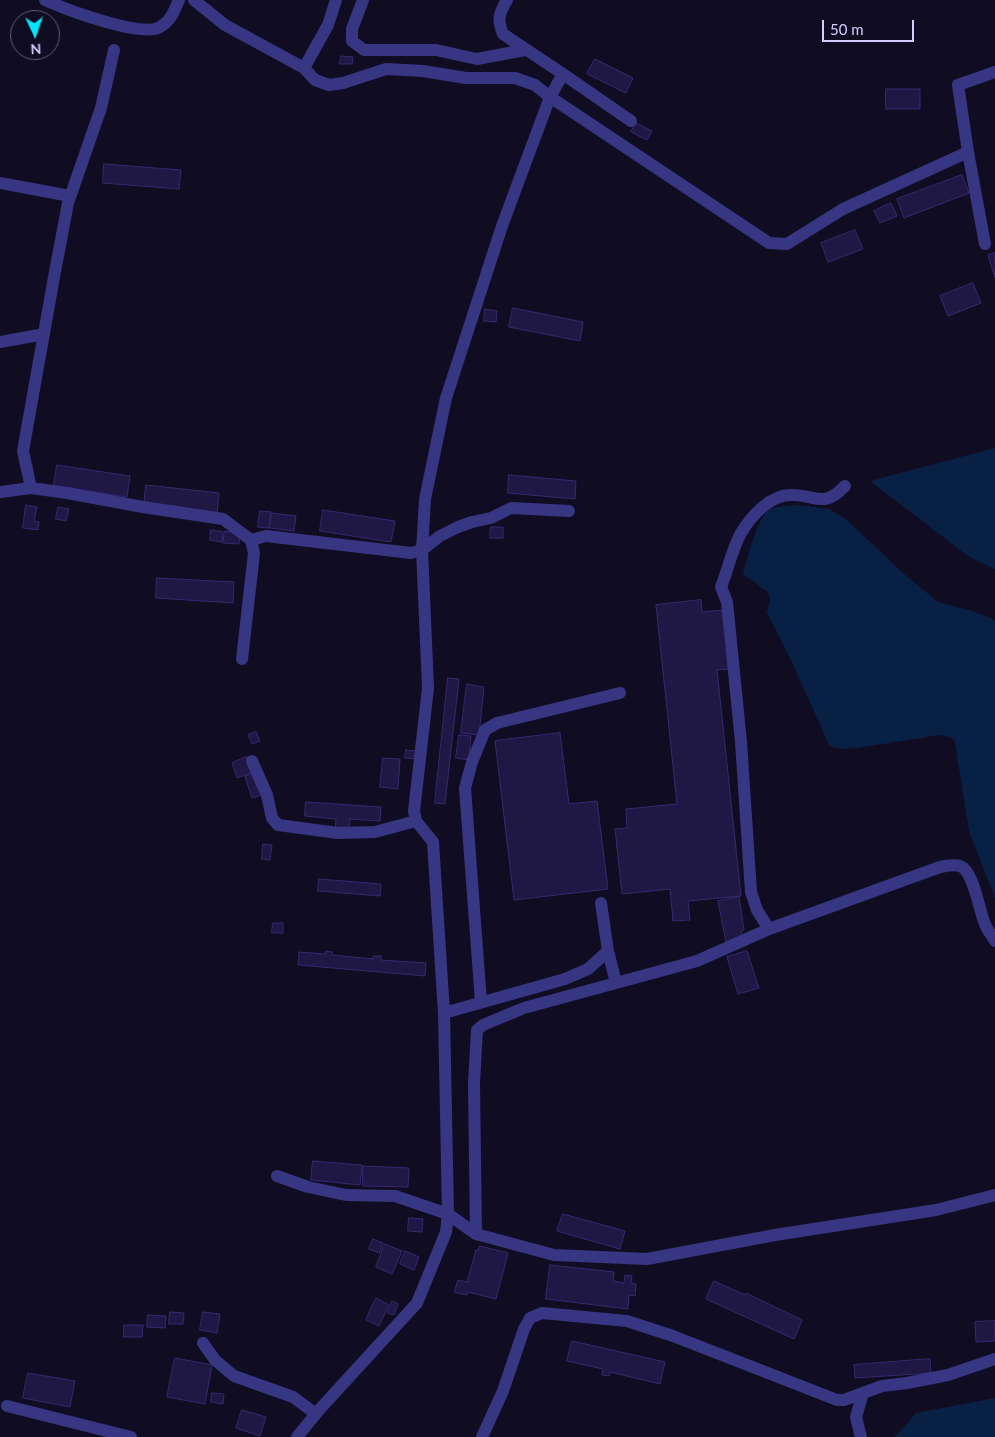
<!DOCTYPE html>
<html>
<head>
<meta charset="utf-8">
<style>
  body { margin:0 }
  #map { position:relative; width:995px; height:1437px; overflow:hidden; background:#100d22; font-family:Lato,sans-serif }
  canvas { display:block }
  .north { position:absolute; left:10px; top:10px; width:50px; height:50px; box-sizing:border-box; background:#100d22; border:1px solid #5e5a7a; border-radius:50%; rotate:177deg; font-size:14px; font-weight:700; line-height:20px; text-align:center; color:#d3ceff }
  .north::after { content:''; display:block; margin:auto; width:18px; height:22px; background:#00e5f9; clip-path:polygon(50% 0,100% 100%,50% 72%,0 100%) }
  .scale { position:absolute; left:822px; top:20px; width:92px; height:22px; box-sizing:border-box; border:2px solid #d3ceff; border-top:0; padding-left:6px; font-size:15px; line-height:18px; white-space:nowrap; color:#d3ceff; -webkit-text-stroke:4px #100d22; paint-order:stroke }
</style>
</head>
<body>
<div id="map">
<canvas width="995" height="1437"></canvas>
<div class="north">N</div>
<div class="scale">50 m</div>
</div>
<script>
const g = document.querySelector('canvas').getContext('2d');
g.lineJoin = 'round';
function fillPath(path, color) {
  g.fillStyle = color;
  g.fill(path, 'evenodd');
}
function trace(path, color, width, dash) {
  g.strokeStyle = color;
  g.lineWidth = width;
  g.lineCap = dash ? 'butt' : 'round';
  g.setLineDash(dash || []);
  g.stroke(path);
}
const water = new Path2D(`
  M995 448V569L968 556 870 481Z
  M800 505 829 509 847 520 904 574 938 602 972 611 995 620V898L969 831 955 742 951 737 940 735 857 748 839 749 829 745 793 664 767 613 770 600 768 592 743 574C748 558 755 522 768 511 776 505 790 506 800 505Z
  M995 1398V1437H895L916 1413Z`);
const building = new Path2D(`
  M341 56 353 57 352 64H340Z
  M595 59 633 78 626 93 587 74Z
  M886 89H920V109H886Z
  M636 123 652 131 647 140 631 132Z
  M104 164 181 170 179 189 103 183Z
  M962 175 969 193 904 218 897 199Z
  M891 203 897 216 880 223 874 211Z
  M855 230 863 249 828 262 821 243Z
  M995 253V278L988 255Z
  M973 283 981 303 948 316 940 296Z
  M513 308 583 322 580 341 509 327Z
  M485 309 497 311 496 322 484 321Z
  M57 465 130 476 127 497 54 486Z
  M509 475 576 481 575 499 508 493Z
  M146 485 219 493 217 514 144 507Z
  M26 505 37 507 34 521 39 522 38 530 23 528Z
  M58 507 69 509 66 521 56 519Z
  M323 510 395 521 391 542 320 531Z
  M260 511 271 512 269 528 258 527Z
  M272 513 296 516 294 531 270 528Z
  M491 527H503V538H490Z
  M211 530 223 532 222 542 210 540Z
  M225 531 240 533 239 544 223 543Z
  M157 578 234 582 233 603 156 598Z
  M701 600 702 612 723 610 729 669 717 670 741 896 688 901 690 920 673 921 670 889 622 894 615 829 627 828 626 809 677 804 656 605Z
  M448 678 459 679 445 804 435 803Z
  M467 684 484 687 479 735 461 733Z
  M256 732 260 741 252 744 248 735Z
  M560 733 569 804 597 801 608 889 514 900 495 741Z
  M459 735 471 736 469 760 456 758Z
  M406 750 417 751V759L405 758Z
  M247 757 253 772 237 778 232 763Z
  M383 758 400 759 398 789 380 787Z
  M254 773 262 795 252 798 245 777Z
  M306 802 381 807 380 821 350 819 349 832 335 831 336 819 305 816Z
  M263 844 272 845 270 860 262 859Z
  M319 879 381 884 380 896 318 891Z
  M739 897 744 930 741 931 743 939 726 942 718 901Z
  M273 923H283V933H272Z
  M326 951 332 952V955L373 959V956H381V960L426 963 425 976 298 965 299 952 325 954Z
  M747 951 759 988 738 994 727 957Z
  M313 1161 362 1165 360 1185 311 1180Z
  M363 1166 409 1168 408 1187 363 1186Z
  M563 1214 625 1231 620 1249 557 1231Z
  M409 1218 423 1219 422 1232 408 1231Z
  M373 1239 383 1243 379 1253 369 1249Z
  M385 1244 402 1251 392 1274 376 1267Z
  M480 1246 508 1253 496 1299 468 1292 467 1295 454 1292 458 1280 467 1282 476 1250H478Z
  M405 1251 419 1257 414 1270 400 1264Z
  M550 1265 614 1272 613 1281 624 1283 625 1275 632 1276 631 1283 636 1284 635 1296 629 1295 628 1309 546 1299Z
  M714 1281 745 1295 746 1293 802 1320 794 1339 706 1299Z
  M376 1298 389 1305 379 1326 366 1320Z
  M392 1301 398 1304 394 1315 388 1313Z
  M170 1312 184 1313 183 1324H169Z
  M203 1312 220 1314 217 1333 200 1330Z
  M148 1315 166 1316 165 1328 147 1327Z
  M995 1321V1341L976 1342 975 1322Z
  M124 1325H143L142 1337H124Z
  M572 1341 665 1362 660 1384 610 1372 609 1376 602 1375 603 1369 567 1361Z
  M175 1358 212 1365 205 1404 167 1397Z
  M930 1359 931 1373 855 1378 854 1365Z
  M28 1373 75 1381 70 1407 23 1398Z
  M212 1393 224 1394 223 1404 211 1402Z
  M242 1410 266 1417 260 1436 236 1428Z`);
const minor = new Path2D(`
  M45 0C65 9 141 38 160 27 171 21 174 11 179 0
  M194 0 225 25 304 68 315 80 329 85 343 83 386 69 423 71 466 78H515L535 85 550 97 563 74 503 34C497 20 499 13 507 0
  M363 0 352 29V41L364 50H436L477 59 525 50
  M304 68 328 25 336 0
  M563 74 631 121
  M968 152 958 85 995 72
  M0 183 70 196
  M0 342 44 334
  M31 488 23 451 54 277 68 203 101 108 114 50
  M0 492 31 488 67 493 143 507 223 519 251 540
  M242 659 254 553 251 540 266 536 411 553 422 550 440 536 458 527 472 522 491 518 511 508 569 511
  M252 761 267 795 272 818 278 825 338 833 375 832 416 821
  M769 929 757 910 751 892 741 742 727 602 721 587C728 570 732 549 741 533 751 516 771 494 792 495 817 495 823 509 845 486
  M608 951 616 983
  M481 1002 465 788 472 762 485 730 497 723 620 693
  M444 1013 565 979 588 969 608 951 601 903
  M277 1176 308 1187 346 1195 395 1196 448 1214 476 1234 554 1255 647 1259 775 1235 936 1210 995 1195
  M476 1234 474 1083 477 1030 483 1025 524 1008 697 961 769 929 940 867C946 866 954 864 960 866 974 871 979 911 985 924 987 930 992 935 995 941
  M203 1343 215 1360 234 1376 293 1397 316 1414
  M7 1406 131 1437
  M297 1437 319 1410 417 1303 446 1232 448 1214 444 1013 433 842 416 821 414 811 428 688 422 550 425 499 446 398 502 226 550 97 769 243 787 244 843 209 968 152 985 244
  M482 1437 503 1391 524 1329 530 1318 542 1313 627 1321 673 1336 837 1400H844L882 1386 907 1383 948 1375 995 1359
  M861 1437 856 1417 863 1393`);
fillPath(water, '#092045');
fillPath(building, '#201844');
trace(building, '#362971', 1);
trace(minor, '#373683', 12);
</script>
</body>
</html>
